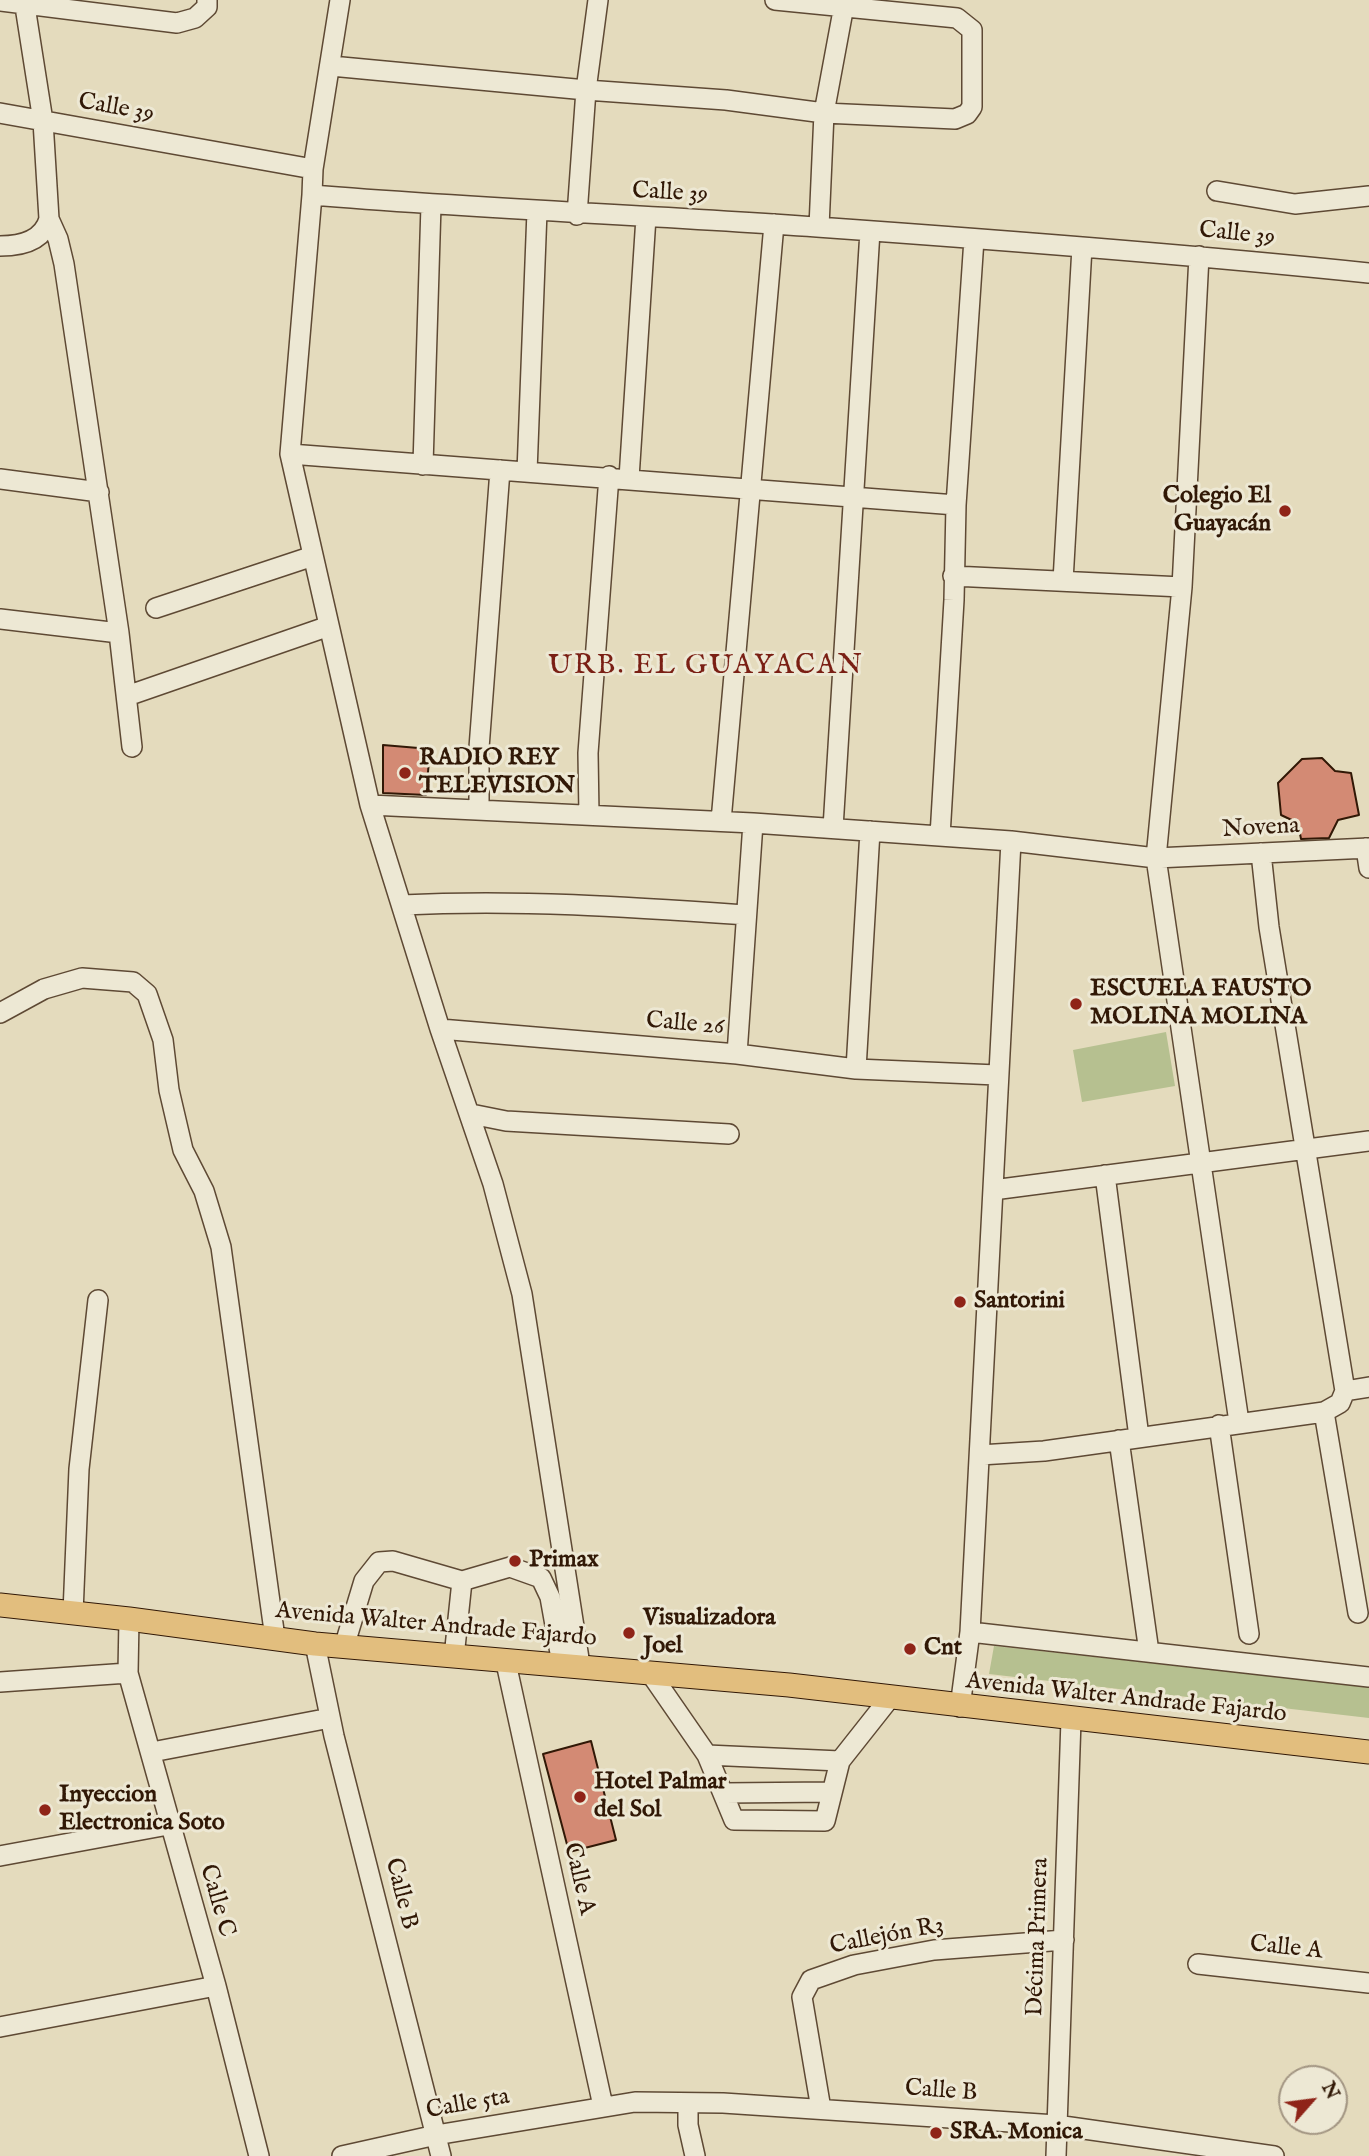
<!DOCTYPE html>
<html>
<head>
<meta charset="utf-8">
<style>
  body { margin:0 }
  #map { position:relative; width:1369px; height:2156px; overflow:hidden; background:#e4dbbd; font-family:"IM FELL English",serif }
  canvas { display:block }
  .north { position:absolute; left:1278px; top:2065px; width:70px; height:70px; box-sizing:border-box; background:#ede8d4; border:2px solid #a29582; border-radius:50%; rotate:62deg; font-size:19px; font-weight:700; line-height:28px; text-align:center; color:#311806 }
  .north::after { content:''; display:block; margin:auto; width:24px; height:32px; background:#8f2418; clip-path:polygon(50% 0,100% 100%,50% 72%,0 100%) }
</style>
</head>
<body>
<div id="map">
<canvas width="1369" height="2156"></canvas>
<div class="north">N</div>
</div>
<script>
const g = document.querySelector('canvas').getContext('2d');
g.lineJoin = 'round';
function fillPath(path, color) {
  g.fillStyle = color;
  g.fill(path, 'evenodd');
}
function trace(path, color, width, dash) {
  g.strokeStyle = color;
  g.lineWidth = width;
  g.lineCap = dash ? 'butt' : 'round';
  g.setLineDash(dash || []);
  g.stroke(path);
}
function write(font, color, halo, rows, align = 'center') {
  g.font = font + ' "IM FELL English",serif';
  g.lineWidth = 6;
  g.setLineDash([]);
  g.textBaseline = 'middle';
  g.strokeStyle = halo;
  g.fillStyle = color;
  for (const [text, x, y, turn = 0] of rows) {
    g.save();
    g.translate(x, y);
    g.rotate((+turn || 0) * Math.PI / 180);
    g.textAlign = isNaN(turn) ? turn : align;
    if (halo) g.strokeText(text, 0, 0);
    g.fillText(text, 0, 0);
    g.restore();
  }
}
const green = new Path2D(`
  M1166 1032 1175 1086 1082 1102 1073 1050Z
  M994 1646 1369 1687V1718L989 1674Z`);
const building = new Path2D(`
  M383 745 430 749 426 795 383 793Z
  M1322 758 1335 771 1351 773 1359 815 1338 820 1329 838 1301 839 1298 823 1281 815 1278 783 1302 759Z
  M591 1741 616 1840 569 1852 543 1754Z`);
const minor = new Path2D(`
  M24 0 43 121 49 219 58 239 64 264 119 633 132 747
  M0 1 177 23 195 18 207 7V0
  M331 66 586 90 726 100 824 113 955 119 967 114 972 107V30L957 18 775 0
  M0 113 313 169 312 195C481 209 649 215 817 227 1001 240 1185 254 1369 273
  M313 169 340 0
  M1217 191 1295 204 1369 196
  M312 195 290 454 370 805 440 1029 493 1184 522 1294 580 1665
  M577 215 586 90 598 0
  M819 227 824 113 845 0
  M0 246C21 246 43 241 49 219
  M1199 256 1182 587 1156 858 1239 1422
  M290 454 956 505
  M423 465 431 205
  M527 472 537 211
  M629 478 646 217
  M0 479 99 492
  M953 576 1182 587
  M1063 581 1082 247
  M156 608 313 556
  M0 619 119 633
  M127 696 329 626
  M370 805 753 823 1011 841 1156 858 1369 848
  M479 810V748L500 470
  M589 815 588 753 609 476
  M721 821 774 224
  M833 828 870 231
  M940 836 954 600 956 505 974 239
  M1366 848 1369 868
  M1261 853 1269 927 1345 1391
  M402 905C517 899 631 907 746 915
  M0 1013 44 989 82 978 133 982 147 994 163 1040 169 1090 183 1150 204 1191 221 1247 275 1638
  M440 1029 737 1054 753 823
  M737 1054 856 1069 997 1075
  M856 1069 870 831
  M471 1114 506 1121 729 1134
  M1105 1175 1139 1437
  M993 1190 1369 1141
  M1324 1412 1358 1613
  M1219 1425 1249 1634
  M1119 1440 1149 1652
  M980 1455 1044 1451 1324 1412 1340 1403 1345 1391 1369 1387
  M73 1613 79 1469 98 1300
  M129 1619 128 1673 216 1986 259 2156
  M970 1632 1369 1677
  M315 1644 334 1736 441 2156
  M344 1647 364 1581 379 1562 393 1561 462 1581
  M454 1657 462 1581 510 1567 541 1578 550 1597 562 1664
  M506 1663 603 2106
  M651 1674 707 1755 734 1820 825 1821 840 1761 889 1699
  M0 1682 128 1673
  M960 1707 970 1632 1011 841
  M152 1752 330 1718
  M707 1755 840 1761
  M725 1793 831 1792
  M0 1856 168 1825
  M1198 1964 1369 1983
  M0 2027 216 1986
  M688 2103V2125L695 2156
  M821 2109 802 1997 811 1980 854 1965 934 1950 1064 1940
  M342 2156 436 2135 635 2102 723 2103 1056 2125 1274 2156
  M1056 2156 1071 1720`);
const major = new Path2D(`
  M0 1605 129 1619 315 1644 789 1685 1369 1752`);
const markers = [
  [1285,511,7,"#8f2418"],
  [405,773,7,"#8f2418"],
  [1076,1004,7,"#8f2418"],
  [960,1302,7,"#8f2418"],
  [515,1561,7,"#8f2418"],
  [629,1633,7,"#8f2418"],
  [910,1649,7,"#8f2418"],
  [580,1797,7,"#8f2418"],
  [45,1810,7,"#8f2418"],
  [936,2133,7,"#8f2418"]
];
const streetNames = [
  ["Calle 39",116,109,10],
  ["Calle 39",670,194,3],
  ["Calle 39",1237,235,6],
  ["Novena",1261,829,-3],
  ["Calle 26",685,1025,5],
  ["Avenida Walter Andrade Fajardo",436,1626,5],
  ["Avenida Walter Andrade Fajardo",1126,1699,6],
  ["Calle A",578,1879,77],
  ["Calle B",400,1894,76],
  ["Calle C",216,1901,74],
  ["Callejón R3",887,1937,-11],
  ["Décima Primera",1039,1937,-88],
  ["Calle A",1286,1949,6],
  ["Calle B",941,2092,4],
  ["Calle 5ta",468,2105,-10]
];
const poiNames = [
  ["Colegio El",1271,497,"right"],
  ["Guayacán",1271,525,"right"],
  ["RADIO REY",419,759],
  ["TELEVISION",419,787],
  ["ESCUELA FAUSTO",1090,990],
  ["MOLINA MOLINA",1090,1018],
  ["Santorini",974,1302],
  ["Primax",529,1561],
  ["Visualizadora",643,1619],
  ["Joel",643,1647],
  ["Cnt",924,1649],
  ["Hotel Palmar",594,1783],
  ["del Sol",594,1811],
  ["Inyeccion",59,1796],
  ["Electronica Soto",59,1824],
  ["SRA. Monica",950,2133]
];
const quarterNames = [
  ["URB. EL GUAYACAN",706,667]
];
fillPath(green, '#b6c090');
fillPath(building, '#d38a74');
trace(building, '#311806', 2);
trace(minor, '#5e4934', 22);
trace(major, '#311806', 25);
trace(minor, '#ede8d4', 19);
trace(major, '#e2be7e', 23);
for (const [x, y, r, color] of markers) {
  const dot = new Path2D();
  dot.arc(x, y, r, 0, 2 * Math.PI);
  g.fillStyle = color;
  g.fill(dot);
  trace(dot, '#ede8d4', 2.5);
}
write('24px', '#311806', '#ede8d4', streetNames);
write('bold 24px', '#311806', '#ede8d4', poiNames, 'left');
g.letterSpacing = '2px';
write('28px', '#7a1f14', '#ede8d4', quarterNames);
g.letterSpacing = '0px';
</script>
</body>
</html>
